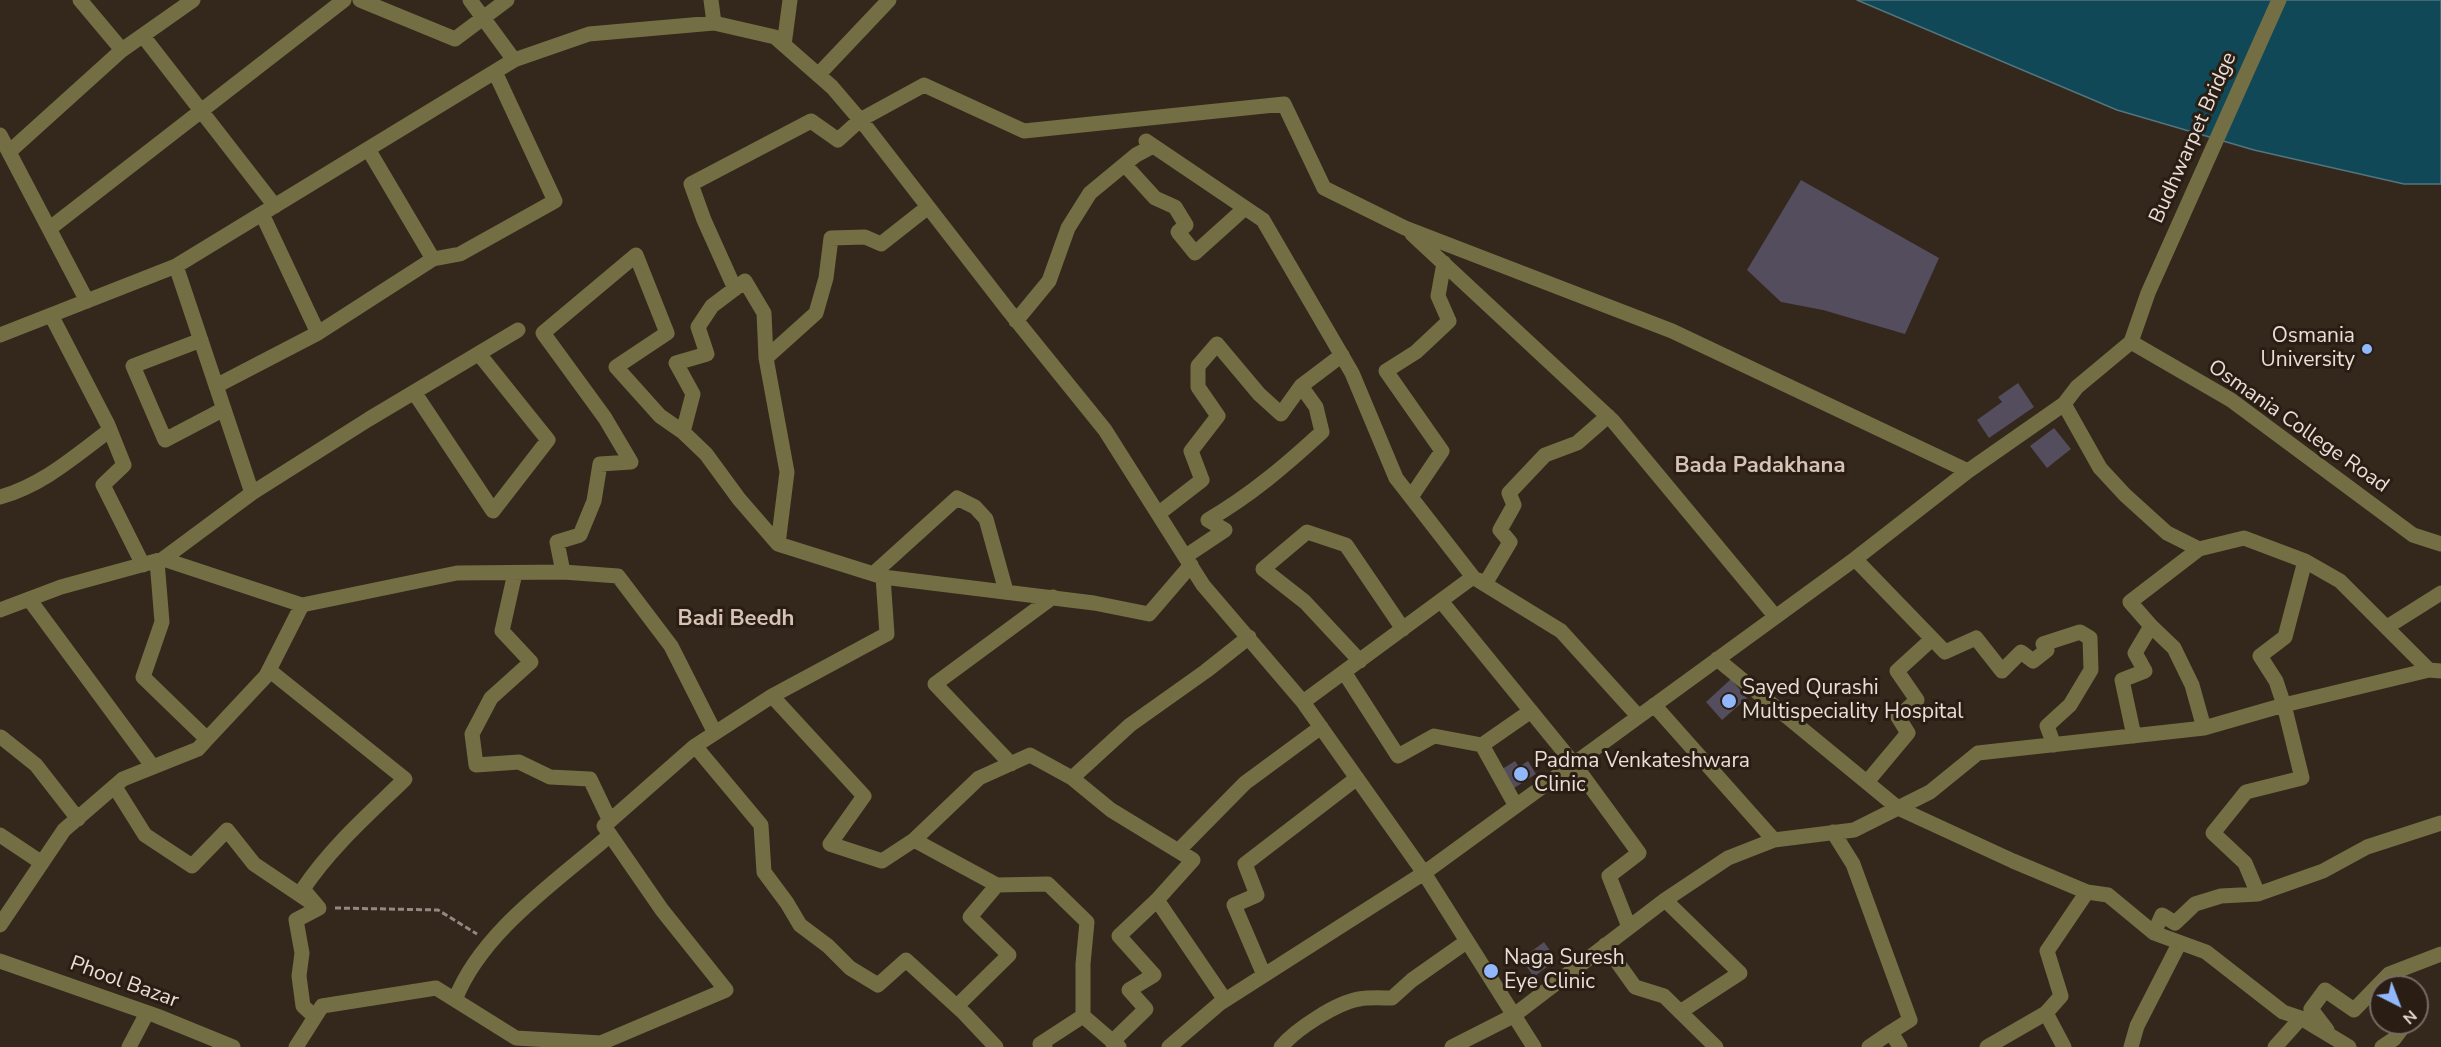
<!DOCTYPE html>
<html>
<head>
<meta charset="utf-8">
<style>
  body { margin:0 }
  #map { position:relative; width:2441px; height:1047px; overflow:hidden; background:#34271c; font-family:"Nunito Sans",sans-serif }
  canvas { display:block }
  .north { position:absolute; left:2369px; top:975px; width:60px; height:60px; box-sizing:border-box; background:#2a1d13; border:2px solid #766b62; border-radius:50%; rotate:138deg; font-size:16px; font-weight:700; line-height:24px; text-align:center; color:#e8dfd8 }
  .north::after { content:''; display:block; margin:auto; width:21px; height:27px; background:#91b8fd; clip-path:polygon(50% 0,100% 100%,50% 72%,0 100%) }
</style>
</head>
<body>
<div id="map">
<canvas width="2441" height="1047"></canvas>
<div class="north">N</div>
</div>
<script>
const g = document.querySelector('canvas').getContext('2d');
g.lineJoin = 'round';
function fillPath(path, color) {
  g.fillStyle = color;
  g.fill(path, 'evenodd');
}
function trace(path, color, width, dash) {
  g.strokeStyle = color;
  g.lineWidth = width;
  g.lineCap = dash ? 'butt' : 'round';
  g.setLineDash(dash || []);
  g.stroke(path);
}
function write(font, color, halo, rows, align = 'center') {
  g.font = font + ' "Nunito Sans",sans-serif';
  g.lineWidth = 6;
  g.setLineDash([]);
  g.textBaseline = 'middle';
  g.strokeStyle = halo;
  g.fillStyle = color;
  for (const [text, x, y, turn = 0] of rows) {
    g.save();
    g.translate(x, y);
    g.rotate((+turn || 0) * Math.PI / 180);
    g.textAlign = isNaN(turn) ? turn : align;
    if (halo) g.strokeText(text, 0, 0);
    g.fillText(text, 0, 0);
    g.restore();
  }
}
const water = new Path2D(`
  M1857 0H2441V184H2404L2254 150 2117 110Z`);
const building = new Path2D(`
  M1801 180 1939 258 1905 334 1823 310 1781 302 1747 270Z
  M2018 383 2034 407 1989 438 1977 420 2002 402 1998 397Z
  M2054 428 2071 449 2047 468 2030 446Z
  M1731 679 1747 698 1722 720 1706 702Z
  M1515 761 1519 767 1528 761 1536 774 1511 790 1499 771Z
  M1544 942 1554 956 1546 962 1548 966 1534 977 1521 959Z`);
const path = new Path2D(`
  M335 908 438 910 477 934`);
const minor = new Path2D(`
  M80 0 122 50 193 0
  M360 0 455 39 507 0
  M470 0 514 60
  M711 0 714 23
  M143 36 275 206
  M784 45 790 0
  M818 75 889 0
  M0 135 87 301
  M1146 141 1263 220 1352 373 1396 478 1473 577 1303 702
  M368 149 433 259 460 254 555 201 495 72
  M9 152 122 50
  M1125 165 1155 198 1175 207 1186 225 1178 232 1195 253 1245 208
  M262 214 318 333 433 259
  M49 229 344 0
  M1412 234 1613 421 1775 616
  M176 266 252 493
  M735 289 704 220 691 184 811 121 838 140 860 120 924 85 1024 131 1284 104 1324 188 1405 228 1672 331 1968 471
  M51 315 108 425 124 465 103 485 143 565
  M1016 321 1049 281 1068 228 1090 193 1136 155 1153 146
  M0 335 176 266 514 60 589 34 714 23 775 37 832 87 867 128 1008 310 1105 430 1203 585 1303 702 1424 873 1534 1047
  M201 340 133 366 165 440 224 409
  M2131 342 2231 400 2413 535 2441 544
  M766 358 764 313 745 281 712 306 698 327 707 354 676 363 693 394 683 432 706 454 739 499 778 544
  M216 386 318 333
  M414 392 493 511 548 440 479 354
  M2064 404 2100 468 2125 495 2167 533 2199 549 2244 538 2305 561 2340 581 2429 670
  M0 497C43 485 75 456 110 430
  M1411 497 1442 451 1386 371 1416 352 1449 321 1438 296 1444 263
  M1158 514 1202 480 1191 451 1218 416 1198 387V366L1217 344 1259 394 1281 414 1301 386
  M1186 556 1225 530 1208 520C1251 495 1286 465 1322 432L1316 407 1301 386 1342 355
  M163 559 252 493 369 419 518 330
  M1855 559 1945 652 1976 638 2002 671 2021 652 2033 661 2047 650 2043 644 2080 632 2090 638 2091 670 2070 705 2047 726 2054 745
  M157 561 162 622 143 677 207 739
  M563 572 557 542 580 535 594 501 600 464 631 462 605 418 543 333 636 255 667 333 616 367 660 416 683 432
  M515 573 502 631 531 662 491 698 472 734 476 765 519 762 550 777 590 779 610 821
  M873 574 957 498 975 507 986 519 1006 591
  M883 577 778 544 787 472 766 358 816 313 826 278 831 238 865 237 881 244 928 207
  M1478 580 1561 631 1638 716
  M1485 584 1510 542 1500 530 1514 505 1509 493 1545 455 1577 443 1608 416
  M29 599 153 767
  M1441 601 1574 764 1639 853 1609 876 1629 927
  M0 610 61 587 163 559 302 605 457 573 563 572 618 576 671 646 715 733
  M2151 626 2174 648 2192 685 2204 728
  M2387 627 2441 593
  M1717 659 1898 808 2013 861 2087 892 2108 895 2154 933 2206 952 2283 1012 2301 1018 2349 1047
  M1360 661 1305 602 1263 569 1307 532 1346 545 1403 629
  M269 670 405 779C369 814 331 847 303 889L319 908 296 920 302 953 299 976 303 1006 315 1017
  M1344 672 1398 756 1434 736 1482 745
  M772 696 864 796 830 844 882 861 914 840
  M1654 705 1774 840
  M2134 736 2122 680 2145 671 2135 653 2151 626 2130 602 2199 549
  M1 737 36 765 78 819
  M1011 764 935 684 1053 597
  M1072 778 1030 755 979 778 914 840 997 885 1048 884 1087 922 1083 964V1016L1119 1047
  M1867 782 1908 733 1898 717 1917 700 1897 671 1932 639
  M115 787 145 835 192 866 227 830 254 864 309 901
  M1516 806 1482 745 1531 711
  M1833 832 1853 864 1910 1020 1891 1032 1900 1047
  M0 835 42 863
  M1178 851 1245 783 1321 727
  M2258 894 2323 871 2367 847 2441 823
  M1665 900 1740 973 1680 1012
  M0 925 64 830 123 779 198 749 207 739 266 676 302 605
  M2154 933 2162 915 2175 923 2195 904 2221 896 2258 894 2245 863 2213 833 2246 792 2302 778 2284 705 2276 681 2260 656 2285 637 2305 561
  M1605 945 1635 987 1664 996 1716 1047
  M0 961 157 1016 233 1047
  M1264 975 1234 905 1257 895 1245 864 1357 778
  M455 1000C481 932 556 882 610 835
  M1225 1000 1157 900 1193 860 1111 810 1072 778 1130 725 1206 671 1249 637
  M957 1006 1009 955 970 917 997 885
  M2327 1030 2311 1009 2325 990 2354 1010 2389 974 2441 954
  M1112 1042 1146 1009 1129 990 1154 975 1119 936 1157 900
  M129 1047 147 1013
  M296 1047 322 1006 436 988 516 1038 601 1043 726 990 662 910 604 826 695 746
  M996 1047 964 1013 906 960 878 985 850 968 828 946 800 925 787 903 764 872 761 825 695 746 772 696 887 634 883 577 1094 603 1149 614 1191 565
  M1045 1047 1040 1044 1083 1016
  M1169 1047 1219 1004 1424 873 1855 559 1968 471 2064 404 2077 387 2131 342 2148 293 2279 0
  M1281 1047C1296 1029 1336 1003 1359 999 1370 997 1382 998 1392 998L1412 980 1466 942
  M1452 1047 1513 1016 1665 900 1728 858 1774 840 1854 830 1930 792 1978 753 2204 728 2284 705 2429 670 2441 671
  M1869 1047 1891 1032
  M1987 1047 2046 1013
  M2064 1047 2046 1013 2061 996 2047 951 2087 892
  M2131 1047 2137 1026 2179 944
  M2275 1047 2301 1018
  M2382 1047 2394 1039 2406 1023`);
const markers = [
  [2367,349,6,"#91b8fd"],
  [1729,701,8,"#91b8fd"],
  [1521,774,8,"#91b8fd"],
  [1491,971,8,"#91b8fd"]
];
const streetNames = [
  ["Budhwarpet Bridge",2194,138,-66],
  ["Osmania College Road",2298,427,35],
  ["Phool Bazar",124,983,20]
];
const poiNames = [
  ["Osmania",2355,337,"right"],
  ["University",2355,361,"right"],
  ["Sayed Qurashi",1742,689],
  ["Multispeciality Hospital",1742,713],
  ["Padma Venkateshwara",1534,762],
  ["Clinic",1534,786],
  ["Naga Suresh",1504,959],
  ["Eye Clinic",1504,983]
];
const neighbourhoodNames = [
  ["Bada Padakhana",1760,467],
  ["Badi Beedh",736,620]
];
fillPath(water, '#114858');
trace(water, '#52757e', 1.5);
fillPath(building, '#534d5d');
trace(path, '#948981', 3, [6, 3]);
trace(minor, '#736e43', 15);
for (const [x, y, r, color] of markers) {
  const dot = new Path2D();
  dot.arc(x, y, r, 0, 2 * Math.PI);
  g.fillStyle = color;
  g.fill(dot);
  trace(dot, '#2a1d13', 2);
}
write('21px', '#e8dfd8', '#2a1d13', streetNames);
write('21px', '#e8dfd8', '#2a1d13', poiNames, 'left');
write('bold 22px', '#d5c3b5', '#2a1d13', neighbourhoodNames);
</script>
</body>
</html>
